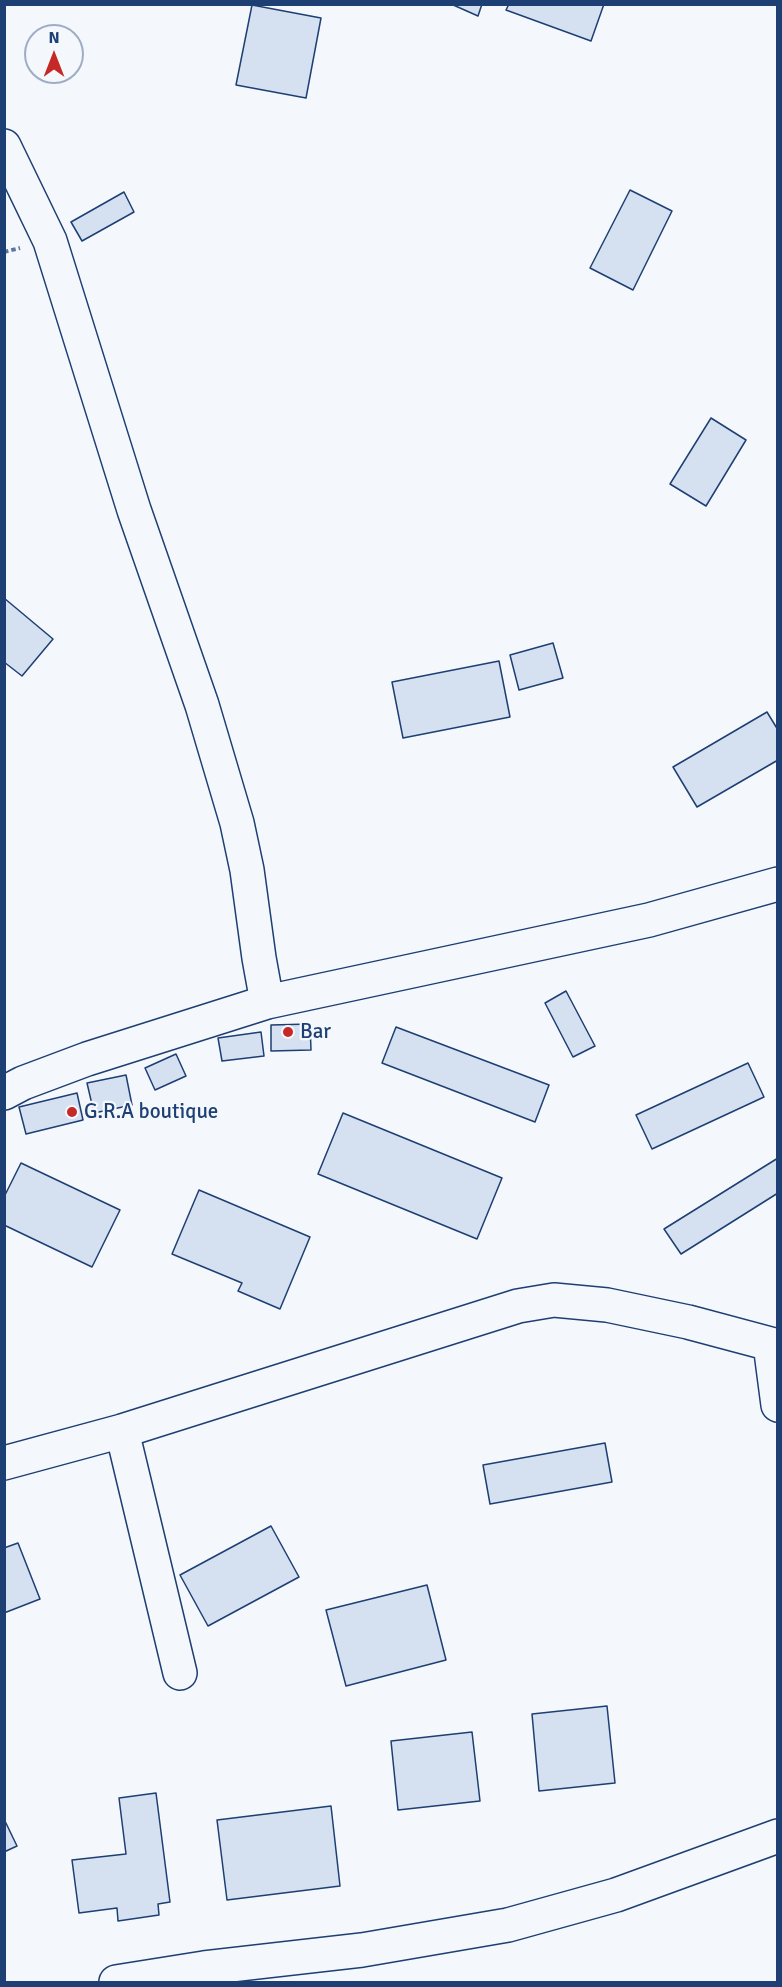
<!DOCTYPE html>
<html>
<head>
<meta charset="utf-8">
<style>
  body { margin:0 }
  #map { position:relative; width:782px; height:1987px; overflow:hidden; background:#f4f7fb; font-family:Signika,sans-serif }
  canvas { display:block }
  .frame { position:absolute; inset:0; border:6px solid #1d3f73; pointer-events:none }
  .north { position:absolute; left:24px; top:24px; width:60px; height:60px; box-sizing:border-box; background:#f4f7fb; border:2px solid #9eadc5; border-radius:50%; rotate:0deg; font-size:16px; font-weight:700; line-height:24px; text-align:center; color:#1d3f73 }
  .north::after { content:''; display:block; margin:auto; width:21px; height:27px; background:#c62828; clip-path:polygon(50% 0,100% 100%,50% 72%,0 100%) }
</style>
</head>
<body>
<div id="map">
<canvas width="782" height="1987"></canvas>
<div class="frame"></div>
<div class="north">N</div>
</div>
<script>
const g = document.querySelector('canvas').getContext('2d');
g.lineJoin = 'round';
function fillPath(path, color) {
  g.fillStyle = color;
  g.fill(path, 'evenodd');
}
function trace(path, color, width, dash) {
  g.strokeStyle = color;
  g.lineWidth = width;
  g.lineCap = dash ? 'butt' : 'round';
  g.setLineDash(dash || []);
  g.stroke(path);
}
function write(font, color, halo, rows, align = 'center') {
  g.font = font + ' Signika,sans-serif';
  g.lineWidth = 4.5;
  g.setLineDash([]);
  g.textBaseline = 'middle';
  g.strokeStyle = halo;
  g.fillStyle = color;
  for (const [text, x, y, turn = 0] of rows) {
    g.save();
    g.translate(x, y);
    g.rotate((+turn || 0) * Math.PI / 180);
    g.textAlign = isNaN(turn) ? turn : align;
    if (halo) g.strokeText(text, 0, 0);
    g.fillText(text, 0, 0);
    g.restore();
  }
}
const building = new Path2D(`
  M451 4H482L478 16Z
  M509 4H604L591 41 506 10Z
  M252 5 321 18 306 98 236 85Z
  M630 190 672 211 633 290 590 268Z
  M124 192 134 212 82 241 71 222Z
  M711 418 746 440 706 506 670 484Z
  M4 598 53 639 22 676 4 662Z
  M553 643 563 678 519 690 510 655Z
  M499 661 510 717 403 738 392 682Z
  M767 712 778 730V760L697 807 673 767Z
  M566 991 595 1046 573 1057 545 1003Z
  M310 1024 311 1050 271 1051V1025Z
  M396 1027 549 1085 535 1122 382 1063Z
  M261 1032 264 1056 222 1061 218 1038Z
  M176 1054 186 1076 155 1090 145 1068Z
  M748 1063 764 1097 652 1149 636 1115Z
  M126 1075 132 1105 94 1113 87 1083Z
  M77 1093 83 1120 26 1134 19 1107Z
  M343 1113 502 1178 477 1239 318 1174Z
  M778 1158V1193L681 1254 664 1229Z
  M21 1163 120 1210 92 1267 4 1225V1197Z
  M199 1190 310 1237 280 1309 238 1291 242 1283 172 1254Z
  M605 1443 612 1482 490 1504 483 1465Z
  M271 1526 299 1577 208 1626 180 1575Z
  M18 1543 40 1599 4 1613V1548Z
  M427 1585 446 1660 346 1686 326 1610Z
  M607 1706 615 1783 539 1791 532 1714Z
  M472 1732 480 1801 398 1810 391 1741Z
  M156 1793 170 1902 158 1904 159 1915 118 1921 117 1908 79 1913 72 1860 126 1854 119 1798Z
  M331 1806 340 1886 227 1900 217 1820Z
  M4 1819 17 1846 4 1852Z`);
const path = new Path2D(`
  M4 252 20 248`);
const minor = new Path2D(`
  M4 146 50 241 134 510 202 705 237 823 247 870 259 958 267 1002 87 1059 23 1083 4 1093
  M267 1002 649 920 778 884
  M770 1344 778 1405
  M122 1431 180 1673
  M4 1463 122 1431 518 1306 554 1300 607 1305 688 1322 778 1346
  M116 1982 204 1968 362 1950 508 1925 616 1895 778 1836`);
const markers = [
  [288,1032,6,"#c62828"],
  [72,1112,6,"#c62828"]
];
const poiNames = [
  ["Bar",300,1032],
  ["G.R.A boutique",84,1112]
];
fillPath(building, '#d5e0f0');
trace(building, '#1d3f73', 1.5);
trace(minor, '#1d3f73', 36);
trace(path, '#5e769c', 4, [4.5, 3]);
trace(minor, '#f4f7fb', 33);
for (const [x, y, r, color] of markers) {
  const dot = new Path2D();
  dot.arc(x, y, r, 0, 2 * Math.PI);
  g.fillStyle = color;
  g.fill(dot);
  trace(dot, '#f4f7fb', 2);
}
write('21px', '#1d3f73', '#f4f7fb', poiNames, 'left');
</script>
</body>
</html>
